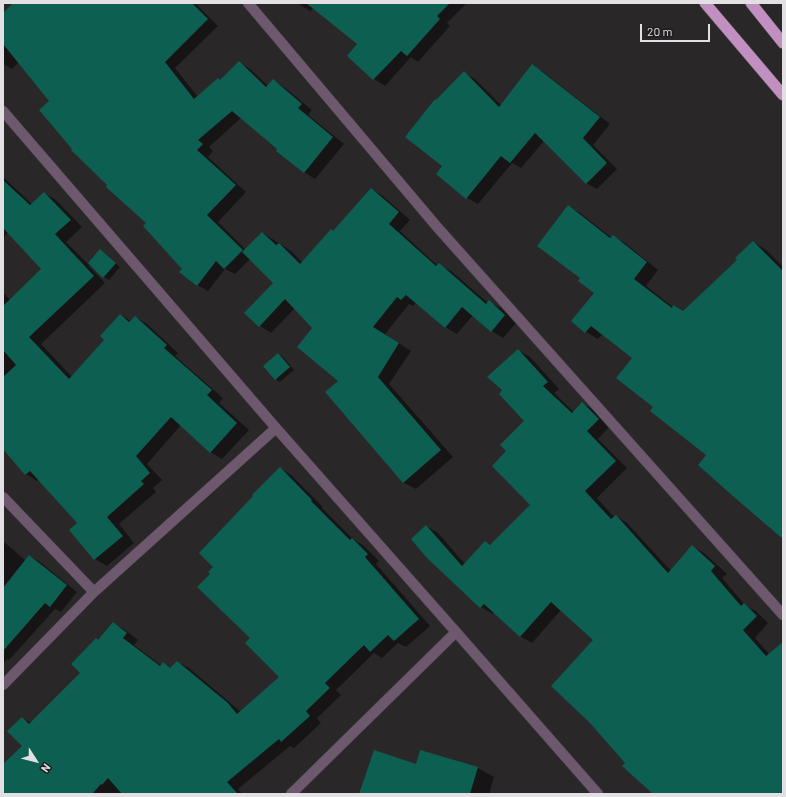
<!DOCTYPE html>
<html>
<head>
<meta charset="utf-8">
<style>
  body { margin:0 }
  #map { position:relative; width:786px; height:797px; overflow:hidden; background:#2a2729; font-family:Barlow,sans-serif }
  canvas { display:block }
  .frame { position:absolute; inset:0; border:4px solid #e2e0e2; pointer-events:none }
  .north { position:absolute; left:16px; top:741px; width:40px; height:40px; -webkit-text-stroke:3px #201d20; paint-order:stroke; rotate:126deg; font-size:11px; font-weight:700; line-height:16px; text-align:center; color:#e2e0e2 }
  .north::after { content:''; display:block; margin:auto; width:14px; height:18px; background:#e2e0e2; clip-path:polygon(50% 0,100% 100%,50% 72%,0 100%) }
  .scale { position:absolute; left:640px; top:24px; width:70px; height:18px; box-sizing:border-box; border:2px solid #e2e0e2; border-top:0; padding-left:5px; font-size:12px; line-height:14px; white-space:nowrap; color:#e2e0e2; -webkit-text-stroke:3px #201d20; paint-order:stroke }
</style>
</head>
<body>
<div id="map">
<canvas width="786" height="797"></canvas>
<div class="frame"></div>
<div class="north">N</div>
<div class="scale">20 m</div>
</div>
<script>
const g = document.querySelector('canvas').getContext('2d');
g.lineJoin = 'round';
function fillPath(path, color) {
  g.fillStyle = color;
  g.fill(path, 'evenodd');
}
function trace(path, color, width, dash) {
  g.strokeStyle = color;
  g.lineWidth = width;
  g.lineCap = dash ? 'butt' : 'round';
  g.setLineDash(dash || []);
  g.stroke(path);
}
const shadow = new Path2D(`
  M14 3H195L218 26 175 68 198 97 221 81 239 62 250 69 268 86 273 80 284 87 312 110 308 115 344 144 315 179 304 172 279 149 241 118 209 147 213 151 208 157 246 192 218 222 246 250 263 233 291 251 303 263 334 231 371 189 383 196 410 220 400 231 438 266 439 265 451 271 488 303 489 302 501 308 517 322 503 338 492 331 473 315 457 334 445 327 417 302 413 306 409 304 385 334 411 351 389 384 453 457 416 489 404 483 326 393 339 381 314 328 295 308 271 333 260 326 274 283 250 259 235 274 225 269 208 291 197 285 183 269 147 223 108 185 51 101 19 62 12 69 3 64V14Z
  M297 3H467L447 23 450 26 418 62 411 57 385 86 374 79 348 56 359 44 313 8 310 11Z
  M532 66 543 72 610 124 593 145 617 169 597 189 586 183 544 141 521 168 512 163 478 204 467 198 444 166 464 73 475 79 502 106Z
  M3 177 32 204 44 193 56 200 82 227 66 242 88 264 101 250 105 253 120 267 109 280 104 277 89 264 88 265 105 283 41 344 72 377 105 340 121 315 131 321 135 317 147 324 178 353 175 356 223 398 219 403 249 430 222 459 210 452 181 425 147 464 162 480 153 488 156 492 119 524 134 543 107 566 95 559 70 530 78 524 39 480 37 481 26 474 3 448V292L10 300 43 269 8 232 4 237 3 236Z
  M568 207 580 213 612 238 613 236 625 243 658 270 646 286 673 307 684 312 739 260 753 242 765 249 783 267V532L708 455 655 406 634 357 603 333 598 339 586 332 572 321 595 293 581 277Z
  M518 350 530 357 559 389 554 393 574 412 583 404 594 410 610 426 598 439 627 468 597 498 614 517 616 516 627 523 671 571 692 546 704 553 727 574 722 578 746 606 756 611 768 623 755 638 783 670V794H655L626 763 594 640 561 610 532 643 520 636 494 612 493 614 481 607 426 526 438 533 465 564 486 542 491 545 531 505 508 451 525 421 503 390Z
  M279 354 283 357 294 370 280 382 275 379Z
  M280 468 291 475 323 507 322 508 354 540 364 546 379 561 376 564 430 626 406 647 398 643 382 658 374 653 336 690 341 695 317 718 321 723 294 748 290 746 238 789 242 794H3V765L23 746 22 718 31 723 81 673 99 641 113 623 125 630 138 640 134 645 162 666 164 664 171 668 177 662 189 668 241 712 280 677 252 638 211 574 215 567Z
  M3 541 26 561 30 556 40 562 77 592 61 612 55 609 9 660 7 659 3 664Z
  M420 751 478 768 494 777 489 794H360L416 765Z`);
const building = new Path2D(`
  M13 3H192L208 19 165 62 194 99 218 78 220 80 239 61 266 87 273 79 302 104 298 108 333 137 304 173 276 151 277 149 232 111 198 140 203 144 197 150 236 185 207 215 243 250 224 269 216 261 197 286 179 272 182 269 143 226 146 223 106 187 107 185 71 150 72 149 39 110 49 101 3 44V13Z
  M306 3H450L437 16 440 19 407 56 401 51 373 80 347 56 357 44Z
  M532 64 600 117 583 138 607 163 586 184 535 133 510 163 501 156 466 199 436 174 442 166 405 137 435 99 436 100 464 71 499 107Z
  M3 180 30 205 44 192 71 220 55 234 94 276 29 337 69 379 104 340 100 336 120 314 129 322 135 316 167 345 164 348 212 390 207 395 237 423 210 453 171 417 136 456 150 473 141 481 144 484 107 517 123 536 94 560 69 530 77 523 30 471 25 475 3 449V377L16 365 3 350V306L41 269 3 228Z
  M371 188 399 212 389 224 436 266 439 263 486 304 489 300 505 315 491 332 462 307 445 328 406 295 401 300 397 297 373 327 399 343 378 377 441 450 403 483 325 392 338 381 297 347 312 328 285 299 259 327 244 313 273 283 242 252 262 232 276 245 279 243 300 264 331 229 333 231Z
  M568 205 610 238 613 235 647 262 634 279 672 308 673 305 683 311 737 260 735 258 753 241 783 271V539L734 497 698 465 706 455 650 411 653 407 616 378 632 358 591 326 585 333 571 321 594 293 578 281 580 278 537 246Z
  M100 249 116 263 103 278 88 263Z
  M518 349 548 382 543 386 572 413 582 402 599 419 587 431 616 461 585 491 611 519 616 515 668 573 692 545 715 566 711 571 741 606 744 603 757 616 743 630 766 656 783 642V794H653L622 766 625 763 590 723 551 686 593 640 551 602 520 637 484 604 480 608 426 557 411 539 426 525 462 566 485 541 490 545 530 505 492 466 506 451 500 445 524 421 499 394 502 390 487 377Z
  M278 353 290 367 275 380 263 366Z
  M280 467 312 500 311 501 350 540 352 538 368 554 365 557 419 619 394 641 388 635 370 652 364 645 325 683 330 688 306 711 310 716 281 742 279 739 227 782 238 794H122L108 778 102 785 101 784 92 794H3V764L22 746 7 731 22 717 29 724 80 673 71 664 96 638 98 640 113 622 127 633 123 638 160 666 163 662 170 668 177 661 228 703 237 714 279 677 245 643 250 638 197 587 210 574 208 572 213 567 199 553 253 496 252 495Z
  M29 555 67 585 50 607 45 603 3 651V588Z
  M374 750 416 764 420 750 478 767 470 794H359Z`);
const minor = new Path2D(`
  M248 3 438 228 783 615
  M3 111 276 428 456 632 598 794
  M3 497 94 592
  M3 685 94 592 276 428
  M291 794 456 632`);
const trunk = new Path2D(`
  M705 3 783 95
  M751 3 783 43`);
fillPath(shadow, '#0007');
fillPath(building, '#0d5f51');
trace(minor, '#474547', 11);
trace(trunk, '#474547', 12);
trace(minor, '#6e586d', 10);
trace(trunk, '#c190c1', 11);
</script>
</body>
</html>
